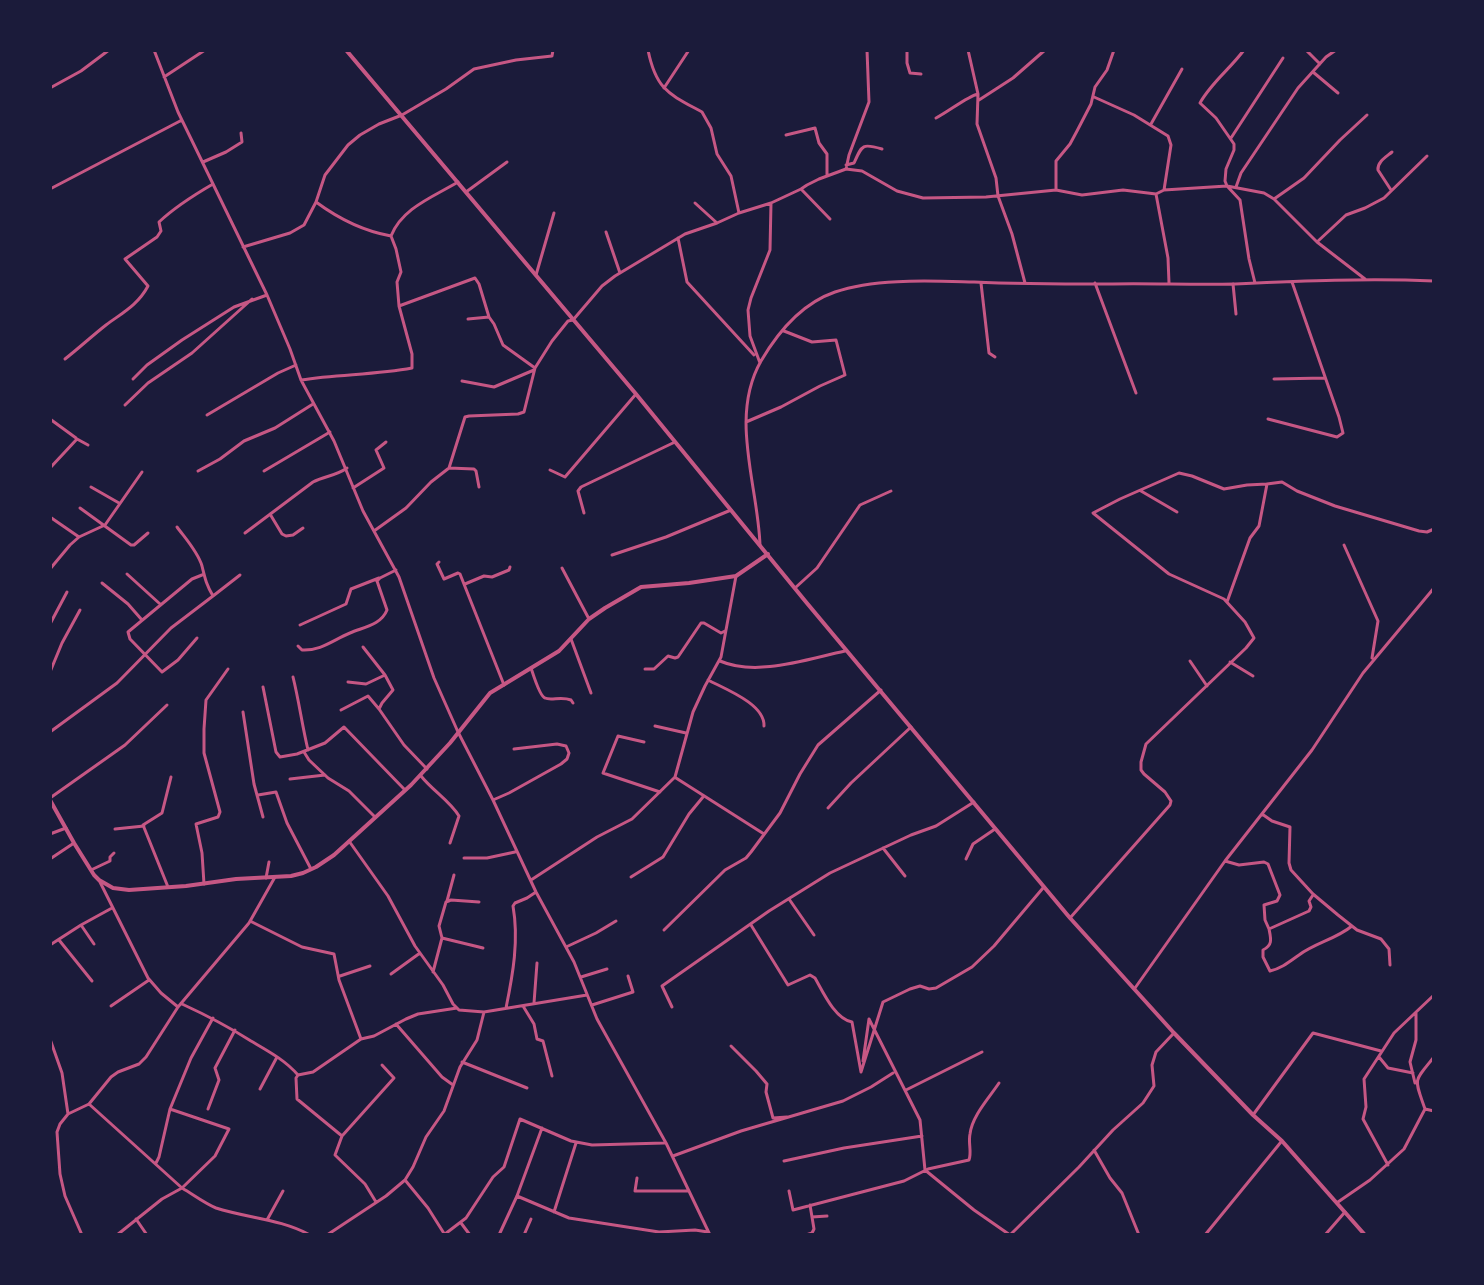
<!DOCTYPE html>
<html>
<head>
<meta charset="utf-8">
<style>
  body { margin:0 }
  #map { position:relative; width:1484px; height:1285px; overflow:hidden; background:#1b1b3a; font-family:Helvetica,sans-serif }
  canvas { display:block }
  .frame { position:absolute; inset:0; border:52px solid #1b1b3a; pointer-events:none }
</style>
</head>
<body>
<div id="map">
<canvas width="1484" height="1285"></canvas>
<div class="frame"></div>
</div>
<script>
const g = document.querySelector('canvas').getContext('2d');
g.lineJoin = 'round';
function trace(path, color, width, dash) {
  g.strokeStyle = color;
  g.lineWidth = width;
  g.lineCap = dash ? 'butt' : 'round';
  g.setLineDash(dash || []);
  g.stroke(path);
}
const minor = new Path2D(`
  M154 50 178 112 267 295 290 349 301 380 334 441 363 511 399 577 434 678 458 732 493 800 536 892 574 962 597 1019 666 1143 710 1235
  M648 50C656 90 669 94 702 112L711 128 717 154 731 176 739 213
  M907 50V63L910 73 921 74
  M968 50 978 94
  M1244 50C1230 69 1211 83 1200 103L1216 118 1234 144V150L1226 169 1225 181 1227 186 1240 200 1249 259 1255 283
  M1306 50 1320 64
  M1313 72 1338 93
  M164 77 205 50
  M50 88 81 71 109 50
  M664 88 689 50
  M1094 97 1134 115 1168 136 1171 145 1164 190
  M979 100 1013 78 1045 50
  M936 118C948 112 968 96 978 94L977 124 996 178 998 196 1012 234 1025 283
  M1151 124 1182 69
  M786 135 815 128 819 143 827 154V176
  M1231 138 1283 58
  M203 162 226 152 242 142 241 133
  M846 165 854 163C862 145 862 143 882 149
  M846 169 849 155 869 102 867 50
  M1236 187 1241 173 1298 88 1326 57 1336 50
  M50 189 182 120
  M801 189 830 219
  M1056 190V161L1070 144 1077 131 1091 104 1095 87 1107 70 1114 50
  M1391 190 1378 170C1377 162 1386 157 1392 152
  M466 192 507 162
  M1156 194 1168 258 1169 283
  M1274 199 1304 178 1340 140 1367 115
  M695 203 717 223
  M606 232 620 273
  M391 236C402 208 433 197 458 182
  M678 238 687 282 754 355
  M1317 242 1346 215 1365 208 1384 198 1427 156
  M243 247 290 233 304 225 316 202 325 175 348 145 360 135 379 124 402 115 446 89 474 69 516 60 552 56 553 50
  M536 275 554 213
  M981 283 989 353 995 357
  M1095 283 1136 393
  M1233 284 1236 314
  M399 306 475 278 479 284 489 317
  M468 319 489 317 494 324 503 345 535 368
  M65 359C79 348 92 336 106 325 122 313 138 305 148 286L125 259 157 237 161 231 159 222C175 207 194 195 213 184
  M760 363 750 336 748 310 751 298 770 250 771 203
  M133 379 147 365 182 340 234 307 267 295
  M1274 379 1325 378
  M301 380C338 374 375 375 412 368V354L399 306 397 282 401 272 396 249 391 236C363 231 339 219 316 202
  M462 381 494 387 534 370
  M125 405 148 383 192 353 252 299
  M207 415 278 373 296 365
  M50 419 76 438
  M1268 419 1337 437 1343 433 1339 417 1292 282
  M746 422 781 407 820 386 845 375 836 340 812 342 784 331
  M50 468 77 439 88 445
  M449 468 474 469 476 471 479 487
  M550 470 565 477 636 394
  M198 471 220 459 244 441 275 428 313 404
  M264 471 330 432
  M91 487 119 503
  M353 488 384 468 376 450 386 442
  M1141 491 1177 512
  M80 508 131 545H134L148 533
  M584 513 578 491 581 487 675 442
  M270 514 282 534 286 536 293 535 303 528
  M50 517 79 537
  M374 531 406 508 431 482 449 468 465 417 469 416 518 414 524 412 535 368 552 341 568 321 573 320 602 286 615 276 685 234 717 223 739 213 771 203 801 189 807 185 819 179 846 169 862 171 897 191 923 198 986 197 1056 190 1082 195 1123 190 1156 194 1164 190 1227 186 1264 193 1274 199 1317 242 1365 279
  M245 533 313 482C324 476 336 476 347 468
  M760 545C758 485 729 417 761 361 778 332 803 303 835 292 875 278 932 281 974 282 1018 284 1063 284 1107 284 1149 283 1192 285 1234 284 1301 281 1367 278 1434 281
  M1344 545 1378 621 1372 658
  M612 555 666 537 731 510
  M439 562 437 564 444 579 458 573 460 574 504 685
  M562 568 589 619
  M50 569 70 545 79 537 105 525 142 472
  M127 574 160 604
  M102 583 128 604 142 620
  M465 584 484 576 492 577 509 570 510 567
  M795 588 817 568 860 505 891 491
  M213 596 240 575
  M1227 602 1250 538 1259 526 1267 484 1282 482 1297 491 1335 506 1419 531 1427 532 1434 529
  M50 624 67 592
  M300 625 346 604 351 589 379 578
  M197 638 178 660 162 672 130 639 128 632 192 579 202 575
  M571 639 591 693
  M298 646 302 650C321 651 333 640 350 633 364 627 381 625 387 610L377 581 380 578 396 570
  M363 647 385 675 393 690 382 703 379 709 404 745 427 769
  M720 661C757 677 807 659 845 651
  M1190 661 1207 686
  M1230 662 1253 676
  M531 668C533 674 540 697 545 698 551 701 561 696 571 700L573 703
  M645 669H654L668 656 675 658 678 657 701 623H704L721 633 725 631
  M50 672 62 643 80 610
  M293 677C299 701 302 725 308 750
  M708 680C725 689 765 704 764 726
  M348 682 366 684 385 675
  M263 687 276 752 280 757 297 754 325 743 344 727 405 790
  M341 710 368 696 379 709
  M243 712 254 784 263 817
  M655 726 686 733
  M50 732 117 683 171 628 213 596C206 584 205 578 202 566 198 552 185 538 177 527
  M644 742 618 736 603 773 660 792
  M304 752 309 760 328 778 349 791 375 817
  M421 776C433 791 450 801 459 816L450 843
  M676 778 764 834
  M290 779 325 775
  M258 795 276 792 287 823 311 869
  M50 798 125 745 167 705
  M493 800 509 793 561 764 567 759 569 753 566 746 557 744 514 749
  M828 808 851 783 911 727
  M1262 814 1272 821 1290 827 1289 863 1291 870 1313 894 1338 915 1357 930 1381 939 1389 949 1390 965
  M115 829 144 826
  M50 834 66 828
  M349 841 388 896 415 946 443 985 453 1004 459 1010 484 1012 587 995
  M883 848 905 876
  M464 858H487L515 852
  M50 859 74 843
  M966 859 973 844 995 829
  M1225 861 1239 865 1264 862 1268 864 1280 895 1277 901 1264 905 1265 920 1269 929
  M91 870 110 861V857L114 853
  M631 877 663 857 689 814 703 797
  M266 878 269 862
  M99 880 148 978 161 993 178 1007
  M531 880 597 837 632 819 675 777 693 712 705 686 721 657 736 576
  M204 884 202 853 196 824 218 817 220 812 204 753V729L206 700 228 669
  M168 887 143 825 162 813 171 777
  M1313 895 1309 901 1311 907 1309 911 1269 929C1271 939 1273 945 1263 950V957L1270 971C1282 968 1289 962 1299 955 1315 943 1336 939 1352 926
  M789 899 814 935
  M447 901 454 875
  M1070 918 1170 805 1171 801 1165 792 1144 774 1141 770V762L1146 744 1246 648 1254 638 1245 622 1224 599 1169 574 1093 513 1120 499 1179 473 1192 476 1224 489 1247 485 1267 484
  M250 921 302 947 334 954 339 980 361 1039
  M81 925 94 944
  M751 925 788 985 810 975 815 978C823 992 835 1019 852 1022L861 1072 883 1002 910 989 920 986 929 989 936 988 972 967 994 946 1043 888
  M664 930 725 870 746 858 751 852 780 813 800 774 818 745 881 690
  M442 938 483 948
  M59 940 92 981
  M50 945 81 925 112 908
  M566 947 596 933 616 921
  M433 972 442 938 439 926 446 902 451 900 479 902
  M391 974 420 953
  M340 976 370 966
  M581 977 607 969
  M1135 988 1225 861 1312 750 1363 673 1434 588
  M534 1003 537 963
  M182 1004C206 1015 229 1027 251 1041 268 1051 285 1060 298 1075L296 1078 297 1099 342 1136 335 1155 365 1184 376 1202
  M592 1005 633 992 628 976
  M111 1006 149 980
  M523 1006 534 1024 537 1039 543 1041 552 1076
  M672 1007 662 986 769 911 830 873 911 835 936 826 974 802
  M506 1008C513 974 519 940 513 906L515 903 527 898 536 892
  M396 1024 442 1077 453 1085
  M50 1039 62 1073 68 1114
  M731 1046 756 1071 767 1084 766 1092 773 1118 787 1117
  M1379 1057 1388 1068 1413 1073
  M863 1061 869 1019 920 1120 925 1170 974 1210 1010 1235
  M462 1062 527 1088
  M298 1075 313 1072 361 1039 374 1036 406 1019 418 1014 457 1008
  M1415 1083 1410 1062 1416 1040V1013
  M260 1089 277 1057
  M906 1090 982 1052
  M89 1104 182 1188C194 1195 204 1203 216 1208 247 1218 281 1219 310 1235
  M208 1109 219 1080 215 1068 235 1030
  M1425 1109C1414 1077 1413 1083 1434 1057
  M1253 1115 1313 1033 1381 1051
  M342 1136 394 1078 382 1065
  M1094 1150 1110 1178 1122 1193 1139 1235
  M673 1156 741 1131 843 1101 871 1087 893 1073
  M784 1161 844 1148 922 1136
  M156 1163 159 1157 170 1109
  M1388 1165 1363 1119 1366 1107 1364 1079 1394 1033 1434 995
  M637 1178 635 1191H688
  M405 1180 428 1208 445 1235
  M789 1191 793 1210 904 1181 928 1169 969 1160C972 1152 968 1143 970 1134 972 1116 989 1098 999 1083
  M517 1196 569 1218 659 1232 695 1230 708 1232
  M1338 1202 1370 1180 1404 1149 1425 1109 1434 1111
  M554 1212 576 1143
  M812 1217 827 1216
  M136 1219 147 1235
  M267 1220 283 1191
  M461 1223 470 1235
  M445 1234 466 1218 493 1177 504 1167 520 1119 571 1141 592 1145 664 1143
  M82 1235 65 1196 60 1174 57 1132 60 1124 68 1114 89 1104 111 1077 118 1072 139 1064 146 1057 178 1007 249 923 275 877
  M117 1235 162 1199 182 1188 215 1156 229 1129 170 1109 191 1058 213 1018
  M327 1235 386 1196 405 1180 413 1167 426 1137 444 1111 460 1067 477 1040 484 1012
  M499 1235 517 1196 542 1128
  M524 1235 531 1219
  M806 1235 812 1233 814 1229 810 1205
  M1010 1235 1079 1167 1113 1130 1143 1103 1154 1086 1152 1065 1156 1052 1173 1034
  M1205 1235 1281 1142
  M1325 1235 1345 1212`);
const tertiary = new Path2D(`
  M346 50 636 394 806 602 1070 918 1174 1033 1253 1115 1282 1141 1365 1235
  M50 800 74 843 94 875 99 880 113 888 129 890 186 886 236 879 291 876 303 873 316 867 334 855 411 785 450 743 490 693 559 651 589 619 605 608 641 587 689 583 736 576 768 554`);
trace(minor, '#c65784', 3);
trace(tertiary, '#c65784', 4);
</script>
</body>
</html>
